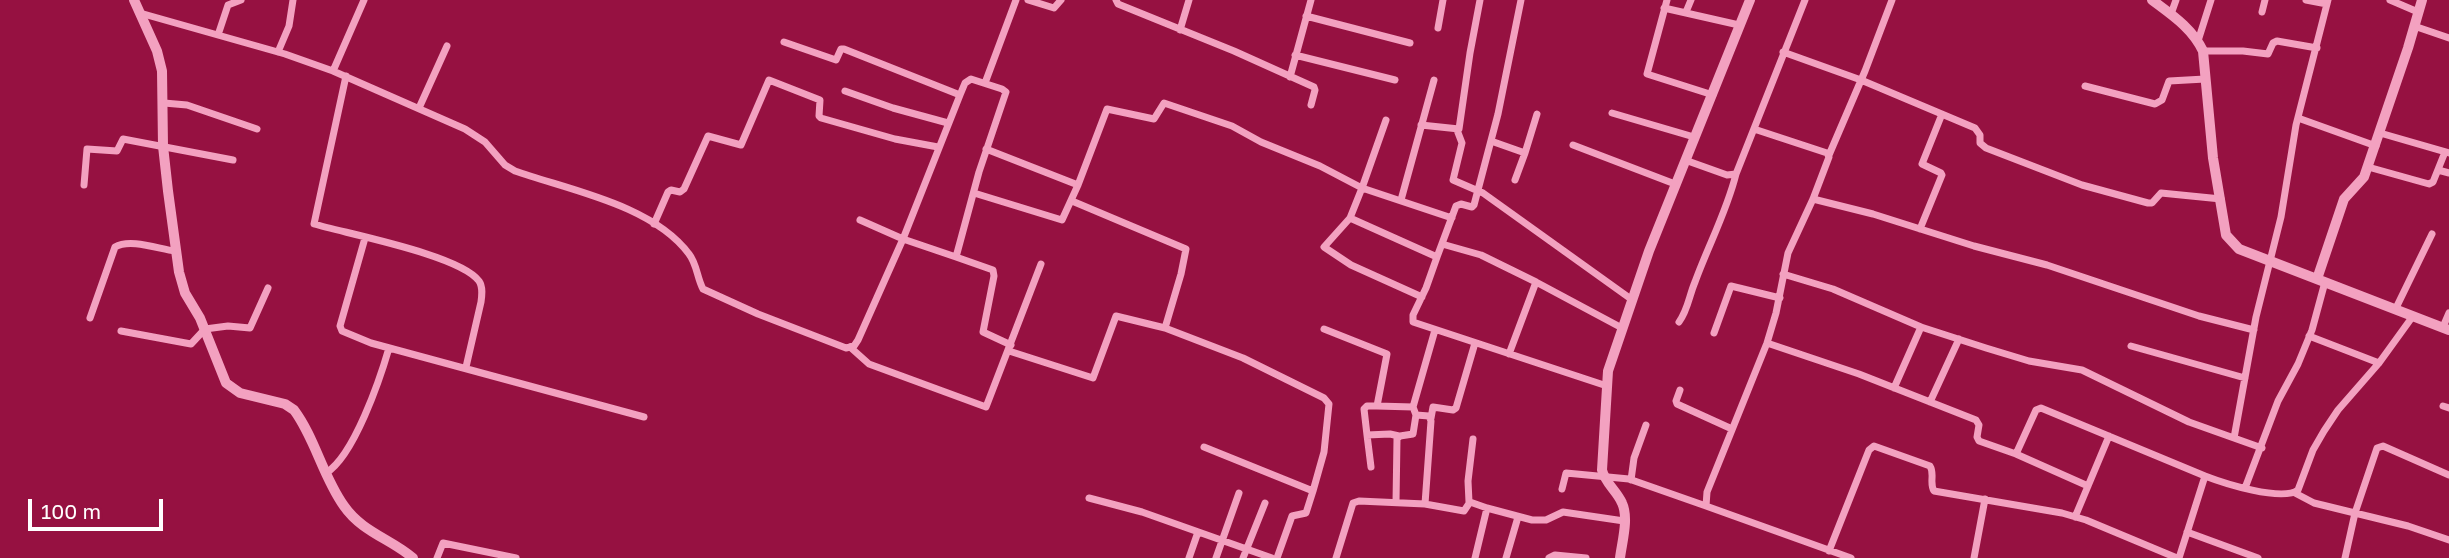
<!DOCTYPE html>
<html>
<head>
<meta charset="utf-8">
<style>
  body { margin:0 }
  #map { position:relative; width:2449px; height:558px; overflow:hidden; background:#961141; font-family:"Golos Text",sans-serif }
  canvas { display:block }
  .scale { position:absolute; left:28px; top:499px; width:135px; height:32px; box-sizing:border-box; border:4px solid #fff; border-top:0; padding-left:9px; font-size:21px; line-height:24px; white-space:nowrap; color:#fff; -webkit-text-stroke:5px #961141; paint-order:stroke }
</style>
</head>
<body>
<div id="map">
<canvas width="2449" height="558"></canvas>
<div class="scale">100 m</div>
</div>
<script>
const g = document.querySelector('canvas').getContext('2d');
g.lineJoin = 'round';
function trace(path, color, width, dash) {
  g.strokeStyle = color;
  g.lineWidth = width;
  g.lineCap = dash ? 'butt' : 'round';
  g.setLineDash(dash || []);
  g.stroke(path);
}
const minor = new Path2D(`
  M1028 0 1054 8 1061 0
  M1116 0 1118 4 1234 51 1314 87 1315 90 1311 105
  M1667 0 1647 74 1713 95
  M2306 0 2327 4
  M2390 0 2418 12
  M1664 8 1739 25
  M1686 12 1691 0
  M2262 12 2265 0
  M140 13 285 54 333 71 465 129 485 142 505 165 515 171C569 190 653 205 689 254 697 264 697 278 703 289L758 314 846 348 854 346 858 340 903 239 960 95
  M2171 14 2176 0
  M1306 16 1410 43
  M2414 26 2449 38
  M1438 28 1443 0
  M1180 30 1189 0
  M218 35 228 5 241 0
  M2198 41 2211 0
  M784 42 836 60 841 49H844L960 95 965 83 971 79 1002 89 1006 92 979 172 956 257 903 239 860 220
  M2203 51H2243L2268 54 2273 43 2277 41 2317 48
  M278 52 289 26 293 0
  M1783 52 1861 80 1975 128 1980 135V143L1986 148 2082 185 2148 203H2152L2161 193 2221 199
  M1295 55 1395 80
  M333 71 364 0
  M346 76 314 224C348 234 460 255 479 281 483 287 482 295 481 302L466 367
  M1290 77 1311 0
  M985 83 1016 0
  M2085 86 2155 104 2162 100 2169 81 2205 79
  M845 91 893 108 948 123
  M164 103 187 105 257 129
  M419 108 447 46
  M1612 113 1694 137
  M2298 118 2376 146
  M1386 120 1362 188 1452 218
  M1421 125 1459 129 1470 53 1480 0
  M1457 130 1462 143 1453 180 1483 193 1631 299
  M2380 133 2449 153
  M1491 141 1525 153 1537 114
  M1573 145 1675 184
  M986 149 1078 185
  M1829 155 1865 71 1892 0
  M1685 160 1727 175 1736 174 1805 0
  M2368 167 2429 184 2433 182 2445 152
  M2438 170 2449 173
  M1515 180 1525 153
  M84 185 87 149 117 151 123 139 233 160
  M974 193 1062 220 1078 185 1107 109 1154 119 1164 103 1232 126 1261 142 1320 166 1362 188 1350 218 1324 247 1351 265 1422 297
  M1813 199 1873 214 1974 246 2047 265 2199 316 2254 330
  M1401 200 1434 80
  M1072 201 1186 249 1181 274 1165 328 1243 358 1324 398 1329 404 1324 452 1313 491 1204 447
  M1350 218 1437 257 1456 206 1461 204 1472 207 1474 205 1498 114 1521 0
  M654 224 668 192 671 190 680 192 684 189 708 136 741 145 769 80 820 100 819 116 821 118 895 139 938 147
  M1920 229 1942 175 1941 173 1922 164 1942 114
  M365 238 340 326 342 331 371 343 644 417
  M1442 244 1481 255 1536 282 1509 354
  M956 257 993 270 994 276 983 332 1011 345
  M1437 257 1426 288 1413 315V322L1607 386
  M1783 274 1833 289 1921 327 1986 348 2029 361 2082 370 2189 422 2262 448
  M1536 282 1622 328
  M2396 308 2432 234
  M90 318 115 247C130 238 159 249 175 251
  M1679 322C1688 310 1689 296 1695 282 1708 246 1727 211 1736 174
  M2443 327 2449 313
  M1324 329 1387 354 1377 406H1367L1364 409 1367 435
  M121 331 191 344 205 329 228 326 250 328 268 288
  M1714 333 1731 286 1780 298
  M2309 336 2379 363
  M1767 343 1859 374 1976 420 1979 425 1977 437 1979 441 2016 454 2036 410 2041 408 2205 476
  M2131 346 2245 378
  M850 347 869 364 986 407 1041 264
  M1009 351 1093 378 1116 316 1165 328
  M1894 388 1921 327
  M1680 390 1676 401 1677 404 1732 429
  M1930 402 1959 339
  M1377 406 1413 407
  M2443 406 2449 408
  M1431 418 1433 407 1453 410 1456 408 1475 343
  M2234 438 2256 317 2281 217 2296 125 2328 0
  M2016 454 2088 486
  M1371 467 1367 435 1390 434 1399 436
  M326 473C354 456 380 379 389 348
  M1631 480 1634 458 1646 425
  M2245 488 2278 401 2298 364 2312 330 2325 282
  M1562 489 1566 473 1629 479 1706 506 1707 492 1767 343 1776 313 1788 253 1813 199 1829 157 1827 153 1754 129
  M2295 493 2314 503 2408 526 2449 540
  M1089 498 1142 512 1272 558
  M1396 502 1397 439 1400 436 1413 434 1416 415
  M1469 502 1468 481 1473 439
  M1425 504 1464 511 1470 502 1487 508
  M1706 506 1851 558
  M2075 517 2109 436
  M2187 532 2258 558
  M1829 551 1869 450 1874 446 1930 466C1935 474 1929 483 1934 491L2062 513 2086 520 2177 558
  M437 558 443 543 516 558
  M1189 558 1198 532
  M1216 558 1239 493
  M1243 558 1265 503
  M1277 558 1292 516 1306 513 1313 491
  M1336 558 1353 503 1359 501 1425 504 1431 421 1429 416 1416 415 1413 407 1435 330
  M1475 558 1487 508 1532 520H1546L1563 512 1624 521
  M1506 558 1518 517
  M1549 558 1555 555 1586 558
  M1974 558 1985 499
  M2179 558 2205 476C2223 483 2282 502 2298 490L2313 450 2324 431 2338 410 2379 363 2413 316
  M2345 558 2355 513 2377 448 2383 446 2449 475`);
const tertiary = new Path2D(`
  M134 0 157 51 162 71 163 146 168 191 179 272 185 293 200 318 226 383 240 393 285 404 294 410C315 438 323 477 344 506 362 532 391 539 413 558
  M2152 0C2172 15 2192 28 2203 51L2213 158 2226 235 2239 249 2449 330
  M2317 279 2344 199 2364 177 2408 48 2422 0
  M1620 558C1622 542 1629 518 1622 503 1617 491 1605 483 1602 470L1608 371 1649 251 1750 0`);
trace(minor, '#f3a1c0', 7);
trace(tertiary, '#f3a1c0', 10);
</script>
</body>
</html>
